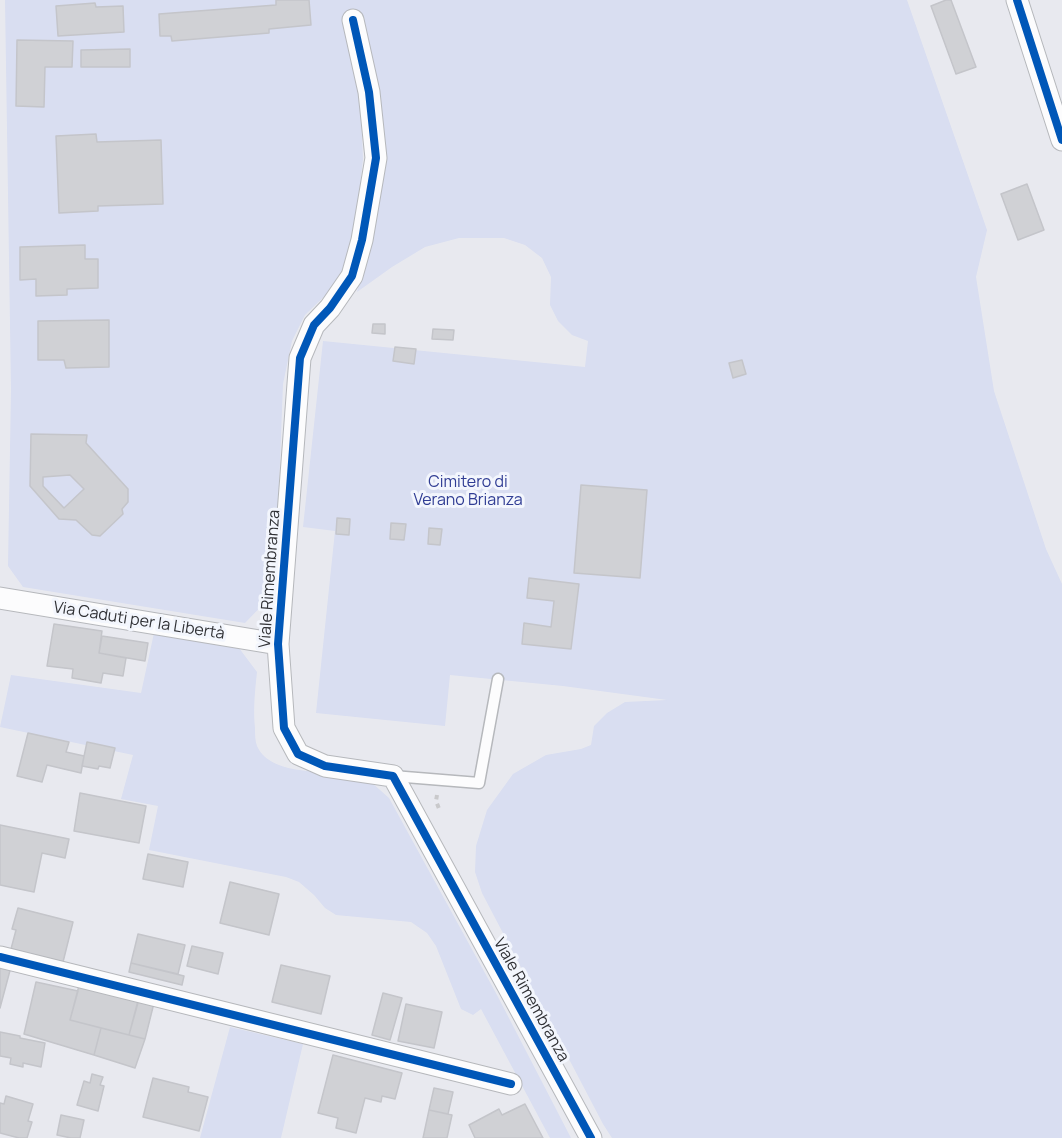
<!DOCTYPE html>
<html>
<head>
<meta charset="utf-8">
<style>
  body { margin:0 }
  canvas { display:block; background:#e8e9ef }
</style>
</head>
<body>
<canvas width="1062" height="1138"></canvas>
<script>
const g = document.querySelector('canvas').getContext('2d');
g.lineJoin = 'round';
function fillPath(path, color) {
  g.fillStyle = color;
  g.fill(path, 'evenodd');
}
function trace(path, color, width, dash) {
  g.strokeStyle = color;
  g.lineWidth = width;
  g.lineCap = dash ? 'butt' : 'round';
  g.setLineDash(dash || []);
  g.stroke(path);
}
function write(font, color, halo, rows, align = 'center') {
  g.font = font + ' Manrope,sans-serif';
  g.lineWidth = 6;
  g.setLineDash([]);
  g.textBaseline = 'middle';
  g.strokeStyle = halo;
  g.fillStyle = color;
  for (const [text, x, y, turn = 0] of rows) {
    g.save();
    g.translate(x, y);
    g.rotate((+turn || 0) * Math.PI / 180);
    g.textAlign = isNaN(turn) ? turn : align;
    if (halo) g.strokeText(text, 0, 0);
    g.fillText(text, 0, 0);
    g.restore();
  }
}
const green = new Path2D(`
  M5 0H907L987 230 976 277 994 391 1046 549 1062 584V1138H612L603 1124 482 893 475 872 476 846 487 810 513 774 546 755 581 749 591 745 594 726 607 713 625 702 667 700 563 686 450 675 445 726 316 713 335 531 303 527 323 341 585 367 588 341 572 335 558 321 550 305 551 277 542 258 525 245 504 238H459L425 247 392 267 357 292 375 216 383 135 351 54 361 111 363 159 356 222 349 257 332 289 305 315 292 341 283 384 275 592 245 623 23 587 8 566 11 390Z
  M154 633 239 648 257 672C255 691 253 709 255 728 255 734 255 741 257 746 272 779 331 768 359 777 372 781 380 790 389 798L497 995 571 1138H550L481 1009 473 1015 461 1009 436 946 427 933 411 922 336 915 325 908 314 895 299 882 286 877 149 850 158 806 121 799 133 755 0 727 11 675 141 693Z
  M230 1027 303 1044 281 1138H200Z`);
const building = new Path2D(`
  M276 0H309L311 25 269 29V33L172 41 171 36H160L159 14 276 5Z
  M946 0H951L976 67 956 74 931 6Z
  M95 3 96 7 123 6 124 32 58 36 56 6Z
  M17 40 73 41 72 67H45L44 107 16 106Z
  M130 49V67H81V50Z
  M96 134 97 142 161 140 163 204 98 206V211L59 213 56 136Z
  M1027 184 1044 230 1018 240 1001 194Z
  M85 245V259H98V288L67 289V295L36 296V279L20 280V247Z
  M109 320V367L66 368 64 360H38V321Z
  M373 324H385V334L372 333Z
  M433 329 454 330 453 340 432 339Z
  M395 347 416 349 414 364 393 361Z
  M742 360 746 374 733 378 729 363Z
  M31 434 87 435 86 443 128 489V502L122 509 123 514 100 536 92 535 76 520 59 519 30 486ZM70 475 84 489 64 508 43 486V477Z
  M581 485 647 490 640 578 574 573Z
  M337 518 350 519 349 535 336 534Z
  M391 523 406 524 404 540 390 539Z
  M429 528 442 529 440 545 428 544Z
  M529 578 579 584 571 649 522 644 524 623 551 627 554 601 527 598Z
  M54 624 102 631 99 653 126 658 123 676 103 673 101 683 72 678 73 669 47 666Z
  M102 636 148 643 145 661 99 653Z
  M28 733 69 742 66 752 84 756 81 773 47 765 42 782 17 776Z
  M87 742 115 748 110 768 99 766 98 769 82 766Z
  M80 793 146 806 139 843 74 831Z
  M0 825 69 839 65 858 42 853 34 892 0 885Z
  M148 854 188 862 183 887 143 879Z
  M230 882 279 894 269 935 220 923Z
  M18 908 73 922 63 962 11 949 16 930 12 929Z
  M138 934 185 945 178 974 131 963Z
  M192 946 223 953 218 974 187 966Z
  M0 960 12 963 0 1008Z
  M131 963 184 976 182 985 129 972Z
  M281 965 330 976 321 1014 272 1002Z
  M81 978 140 993 129 1035 70 1020Z
  M36 982 78 991 70 1020 101 1028 94 1055 24 1034Z
  M383 993 402 998 390 1040 372 1035Z
  M139 999 154 1003 145 1039 129 1035Z
  M406 1004 442 1012 434 1048 398 1041Z
  M101 1028 145 1039 135 1068 94 1055Z
  M0 1032 20 1036V1038L45 1043 41 1067 23 1063V1067L10 1064 11 1058 0 1056Z
  M333 1055 402 1073 395 1099 382 1096 381 1102 365 1098 356 1133 336 1128 338 1118 318 1113Z
  M92 1074 103 1077 100 1085 104 1086 98 1111 77 1105 84 1081 90 1083Z
  M153 1078 189 1087 188 1092 208 1097 199 1131 143 1117Z
  M434 1088 453 1092 448 1114 429 1110Z
  M6 1096 33 1104 28 1121 32 1122 27 1138H19L0 1133V1103L4 1104Z
  M525 1104 543 1138H475L469 1125 499 1109 502 1115Z
  M429 1110 452 1115 447 1138H423Z
  M61 1115 84 1120 80 1138H71L57 1135Z`);
const path = new Path2D(`
  M437 795 436 801 440 811`);
const service = new Path2D(`
  M393 776 479 783 498 679`);
const minor = new Path2D(`
  M1017 0 1062 140
  M353 20 369 92 376 158 362 240 352 276 330 308 314 325 300 358 278 644 284 728 298 754 325 766 393 776 591 1138
  M0 598 278 644
  M0 957 511 1084`);
const cycleway = new Path2D(`
  M1017 0 1062 140
  M353 20 369 92 376 158 362 240 352 276 330 308 314 325 300 358 278 644 284 728 298 754 325 766 393 776 591 1138
  M0 957 511 1084`);
const parkNames = [
  ["Cimitero di",468,483],
  ["Verano Brianza",468,501]
];
const streetNames = [
  ["Viale Rimembranza",270,579,-86],
  ["Via Caduti per la Libertà",139,621,9],
  ["Viale Rimembranza",531,1000,61]
];
fillPath(green, '#d9def1');
fillPath(building, '#d0d1d5');
trace(building, '#c4c5ca', 1.5);
trace(service, '#b6b8bc', 13);
trace(minor, '#b6b8bc', 23);
trace(path, '#c9c9cb', 4, [4.5, 4.5]);
trace(service, '#fcfcfd', 10);
trace(minor, '#fcfcfd', 21);
trace(cycleway, '#0057b8', 8);
write('16px', '#303d94', '#f3f6fd', parkNames);
write('16px', '#303135', '#f3f6fd', streetNames);
</script>
</body>
</html>
